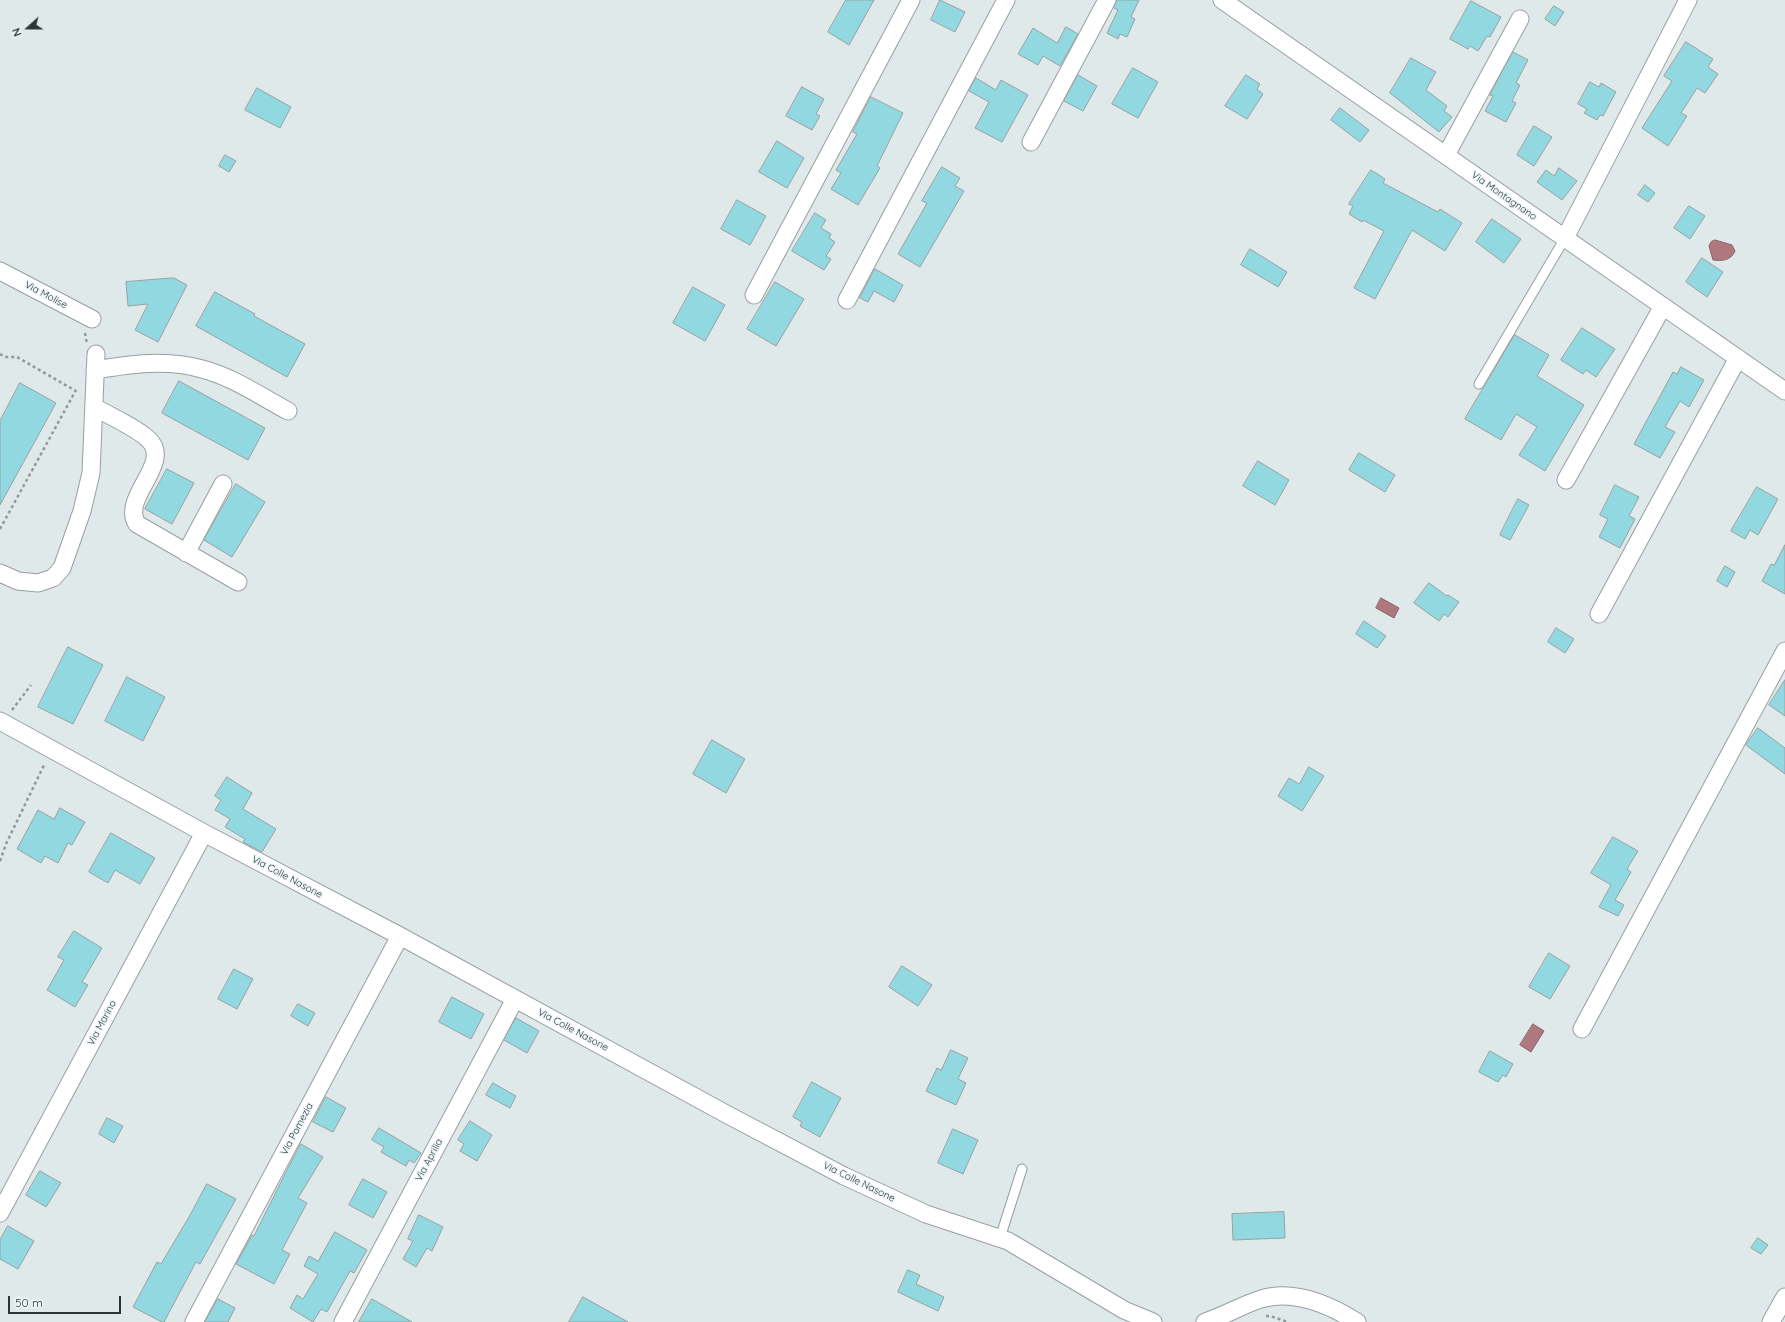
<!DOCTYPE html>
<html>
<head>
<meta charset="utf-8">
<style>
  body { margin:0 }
  #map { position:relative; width:1785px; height:1322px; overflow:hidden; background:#dfe9ea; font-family:Quicksand,sans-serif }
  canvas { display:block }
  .north { position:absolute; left:8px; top:8px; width:40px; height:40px; -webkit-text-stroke:3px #ecf6f8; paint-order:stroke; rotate:249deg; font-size:11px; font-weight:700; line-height:16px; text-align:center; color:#2f3333 }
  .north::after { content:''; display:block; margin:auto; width:14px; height:18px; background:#2f3333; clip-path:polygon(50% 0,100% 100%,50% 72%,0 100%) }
  .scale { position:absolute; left:8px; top:1296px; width:113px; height:18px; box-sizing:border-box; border:2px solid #2f3333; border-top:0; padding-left:5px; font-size:12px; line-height:14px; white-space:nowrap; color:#2f3333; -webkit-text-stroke:3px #ecf6f8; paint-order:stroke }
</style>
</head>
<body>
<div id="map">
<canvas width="1785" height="1322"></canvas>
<div class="north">N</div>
<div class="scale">50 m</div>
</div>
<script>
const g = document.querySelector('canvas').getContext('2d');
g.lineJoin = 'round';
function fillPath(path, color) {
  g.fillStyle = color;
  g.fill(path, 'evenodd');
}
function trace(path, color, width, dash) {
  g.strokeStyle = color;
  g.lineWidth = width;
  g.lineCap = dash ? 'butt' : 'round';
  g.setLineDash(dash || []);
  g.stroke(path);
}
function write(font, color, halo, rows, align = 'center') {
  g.font = font + ' Quicksand,sans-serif';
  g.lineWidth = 3;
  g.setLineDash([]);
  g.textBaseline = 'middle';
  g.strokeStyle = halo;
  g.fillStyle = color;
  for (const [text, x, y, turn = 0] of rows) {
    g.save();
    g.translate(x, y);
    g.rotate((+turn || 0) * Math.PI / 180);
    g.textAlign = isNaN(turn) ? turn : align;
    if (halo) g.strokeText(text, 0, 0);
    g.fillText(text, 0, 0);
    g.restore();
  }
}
const water = new Path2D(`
  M1715 240 1732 245 1735 251C1731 261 1721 261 1713 260L1709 246 1711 242Z
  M1381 598 1399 608 1394 618 1376 608Z
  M1533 1024 1544 1031 1531 1052 1520 1045Z`);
const building = new Path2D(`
  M846 0H874L849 45 828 32Z
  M940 0 965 12 955 32 931 20Z
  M1117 0H1139L1131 17 1135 19 1127 37 1120 34 1118 39 1107 33 1118 10 1114 8Z
  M1471 1 1501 17 1490 37 1487 36 1478 51 1470 46 1468 49 1450 39Z
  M1554 6 1564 12 1555 26 1545 19Z
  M1066 27 1078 34 1060 66 1043 56 1038 65 1018 54 1033 28 1057 43Z
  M1686 42 1713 59 1708 67 1718 74 1705 93 1697 88 1681 113 1687 116 1668 146 1642 128 1672 81 1664 76Z
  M1513 52 1528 60 1516 83 1520 85 1512 101 1516 103 1506 122 1485 111 1493 96 1490 95Z
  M1411 58 1436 72 1426 90 1447 106 1444 111 1452 117 1439 132 1390 93Z
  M1133 68 1158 82 1138 118 1112 104Z
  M1078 75 1097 86 1083 111 1064 101Z
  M1246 75 1260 84 1257 89 1263 94 1247 119 1225 106Z
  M976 78 996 90 1001 80 1028 95 1002 142 975 128 989 102 969 91Z
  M1590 82 1599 87 1601 83 1616 92 1603 116 1600 115 1597 120 1584 113 1587 109 1578 104Z
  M802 87 824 99 816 114 820 116 812 130 786 116Z
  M257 88 291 107 280 128 245 110Z
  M871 97 903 113 877 166 880 168 858 205 831 189 841 173 836 170 857 134 853 132Z
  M1340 108 1369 130 1360 142 1331 120Z
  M1534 126 1552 137 1534 166 1517 155Z
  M777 141 804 158 787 188 759 172Z
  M225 155 236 161 229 172 219 166Z
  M942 167 960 178 955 186 964 191 920 267 898 254 927 203 922 201Z
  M1559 168 1577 181 1562 200 1537 182 1546 170 1554 176Z
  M1371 170 1385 179 1383 183 1438 212 1440 209 1462 223 1445 251 1412 230 1375 299 1354 288 1384 231 1363 220 1362 222 1349 214 1353 206 1349 204Z
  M1645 185 1655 193 1648 202 1638 195Z
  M737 200 766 216 750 245 721 229Z
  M1689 206 1705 216 1690 239 1674 228Z
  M815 213 826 220 821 228 831 234 829 238 835 242 826 256 831 259 824 270 792 251Z
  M1492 219 1521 239 1504 263 1476 242Z
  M1250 249 1287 272 1278 287 1241 265Z
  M1702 258 1723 272 1707 297 1686 282Z
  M875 269 903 285 894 302 874 291 868 302 860 298Z
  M174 278 187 285 158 342 135 330 148 304 128 306 126 282Z
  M775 282 804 299 776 346 747 329Z
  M693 287 725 305 705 341 673 323Z
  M215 292 255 314 254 316 305 344 287 377 196 326Z
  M1582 328 1615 349 1596 377 1586 370 1583 374 1561 360Z
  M1515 335 1549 355 1537 376 1584 405 1545 471 1519 455 1537 427 1516 414 1501 440 1465 419Z
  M1681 367 1704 380 1689 407 1680 401 1665 427 1675 432 1660 458 1634 444 1673 372 1677 374Z
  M179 381 265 428 248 460 162 413Z
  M20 383 56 403 0 505V421Z
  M1359 453 1395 475 1385 492 1349 470Z
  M1258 461 1289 480 1275 505 1243 486Z
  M167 469 194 483 172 524 145 509Z
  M236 484 265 502 232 557 204 540Z
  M1615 485 1639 497 1629 516 1635 519 1620 548 1599 537 1608 519 1600 515Z
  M1757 487 1778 499 1758 535 1750 530 1745 539 1731 531Z
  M1518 499 1529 505 1510 540 1500 535Z
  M1785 545V594L1762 581 1771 564 1774 565Z
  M1725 566 1735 572 1727 587 1717 581Z
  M1429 583 1447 596 1448 595 1459 602 1448 617 1444 614 1439 621 1414 603Z
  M1364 621 1386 636 1377 648 1356 634Z
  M1556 628 1574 639 1565 653 1548 642Z
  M68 647 103 665 73 724 38 707Z
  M127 677 165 697 143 741 105 721Z
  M1785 680V716L1769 705Z
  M1758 728 1785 748V774L1746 745Z
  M712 740 745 759 726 793 693 774Z
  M1309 767 1324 776 1302 811 1278 796 1289 778 1299 784Z
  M227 777 252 793 243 809 276 829 262 852 243 842 245 839 225 827 230 819 215 810 221 800 215 796Z
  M60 808 85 822 72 845 68 843 58 863 45 856 41 863 17 849 38 810 54 819Z
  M111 833 155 858 140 884 115 870 108 883 89 872Z
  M1613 837 1638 851 1627 869 1631 872 1615 900 1624 905 1618 916 1599 907 1611 885 1591 873Z
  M74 931 102 948 82 982 88 985 75 1007 47 990 64 960 58 957Z
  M1549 953 1570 966 1550 999 1529 987Z
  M902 966 932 985 918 1006 889 987Z
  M234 969 253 979 237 1009 218 999Z
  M452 997 484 1014 471 1039 439 1022Z
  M298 1004 315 1013 308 1026 291 1016Z
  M516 1018 539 1031 527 1053 504 1040Z
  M951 1050 968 1058 958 1079 966 1083 956 1105 926 1091 937 1068 941 1070Z
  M1490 1051 1513 1064 1506 1077 1503 1075 1498 1082 1479 1072Z
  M812 1082 841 1098 820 1137 800 1126 802 1122 793 1117Z
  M493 1083 516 1096 510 1108 486 1095Z
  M326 1097 346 1108 333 1132 313 1122Z
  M107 1118 123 1126 114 1143 99 1134Z
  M470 1121 492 1135 477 1161 460 1151 464 1144 458 1140Z
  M379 1128 421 1153 414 1163 409 1160 406 1166 381 1152 384 1147 372 1140Z
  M953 1129 978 1140 963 1174 938 1163Z
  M301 1144 323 1157 298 1198 307 1203 282 1250 290 1254 274 1284 236 1264 252 1235 254 1236 287 1170Z
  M40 1171 61 1183 46 1207 26 1195Z
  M363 1179 387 1192 373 1218 349 1205Z
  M207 1184 236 1199 200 1264 196 1262 164 1322H162L133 1307 157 1262 161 1264 189 1217Z
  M1284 1212 1285 1238 1233 1240 1232 1214Z
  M419 1215 443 1227 432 1251 427 1248 416 1267 403 1259 413 1241 408 1239Z
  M8 1226 34 1241 18 1269 0 1259V1240Z
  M335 1232 367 1250 354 1273 350 1271 327 1312 321 1309 313 1322 290 1308 297 1295 303 1299 318 1274 304 1266 309 1256 318 1261Z
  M1758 1238 1768 1245 1761 1254 1751 1248Z
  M908 1270 920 1275 916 1284 944 1297 938 1311 898 1292Z
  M583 1297 628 1322H569Z
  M218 1299 235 1308 228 1322H205Z
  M372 1299 412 1322H359Z`);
const path = new Path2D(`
  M85 333 87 344
  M0 354 5 357H17L76 391
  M0 529 76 390
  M12 710 31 685
  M0 861 6 844 45 763
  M1266 1316H1270L1288 1322`);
const service = new Path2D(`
  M1479 384 1565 238
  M1000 1238 1022 1169`);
const minor = new Path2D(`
  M1222 0 1785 391
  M1031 142 1107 0
  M1446 155 1520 19
  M1565 238 1688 0
  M0 271 92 319
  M754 295 911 0
  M847 300 1006 0
  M95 370C131 364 167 359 202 369 233 377 260 396 288 411
  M94 407C108 415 139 429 149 440 173 463 120 498 137 524L238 582
  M1566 480 1663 306
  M186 553 223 484
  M0 573 18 581 38 583 53 578 62 568 82 511 91 473 96 354
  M1599 614 1738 358
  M0 721 204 833 400 936 728 1115 844 1176 926 1214 1008 1241 1124 1310 1153 1322
  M1582 1029 1785 651
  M0 1213 204 833
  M194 1322 400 936
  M343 1322 515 999
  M1205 1322C1224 1316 1242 1305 1261 1299 1293 1289 1330 1305 1357 1322
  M1771 1322 1785 1297`);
const streetNames = [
  ["Via Montagnano",1504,196,35],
  ["Via Molise",46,295,28],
  ["Via Colle Nasone",287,877,28],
  ["Via Marino",102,1023,-62],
  ["Via Colle Nasone",573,1030,28],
  ["Via Pomezia",297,1129,-62],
  ["Via Aprilia",429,1160,-62],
  ["Via Colle Nasone",859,1182,26]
];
fillPath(water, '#af777e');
trace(water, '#896368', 1);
fillPath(building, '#91d8e0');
trace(building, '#97a1a2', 1);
trace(service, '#96a0a1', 11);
trace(minor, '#96a0a1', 19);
trace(path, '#919899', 2.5, [3, 3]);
trace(service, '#fff', 9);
trace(minor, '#fff', 17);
write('10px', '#2f3333', '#ecf6f8', streetNames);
</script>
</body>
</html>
